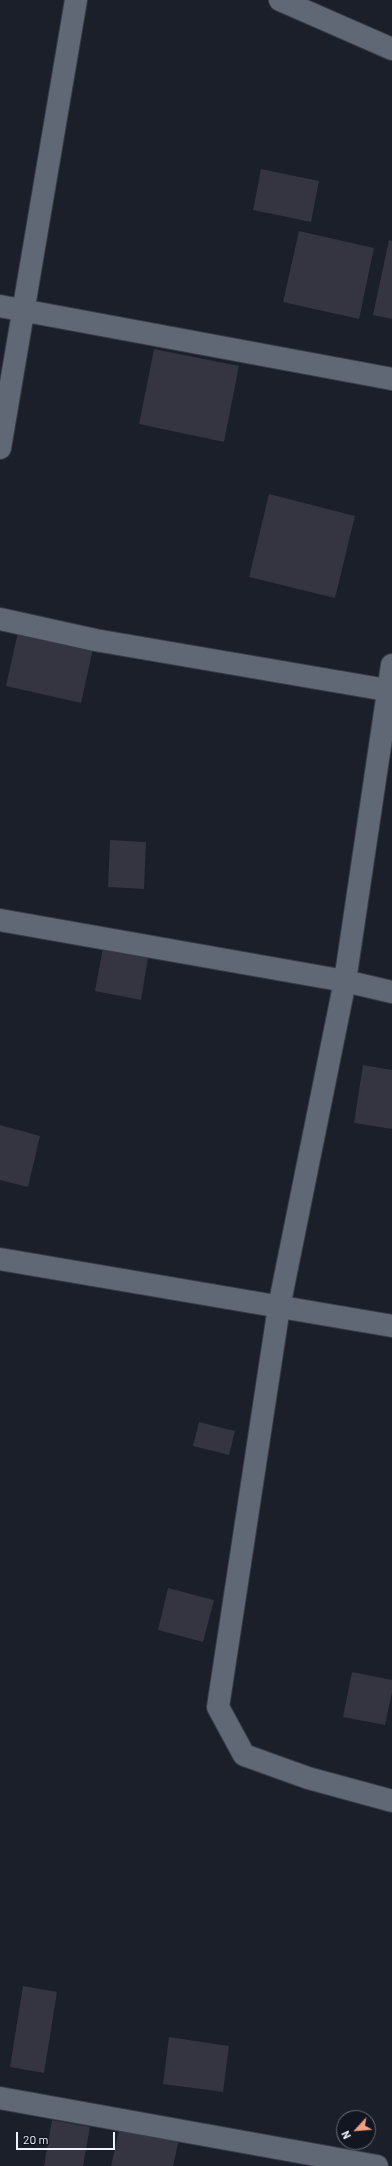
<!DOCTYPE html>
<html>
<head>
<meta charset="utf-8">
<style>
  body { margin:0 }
  #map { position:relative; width:392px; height:2166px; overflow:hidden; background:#1a1f2a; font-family:Barlow,sans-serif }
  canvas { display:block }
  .north { position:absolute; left:336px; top:2110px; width:40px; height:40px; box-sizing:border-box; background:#111621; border:1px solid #696e78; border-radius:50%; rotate:244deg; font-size:11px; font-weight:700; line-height:16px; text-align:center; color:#eef2fa }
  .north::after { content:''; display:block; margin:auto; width:14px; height:18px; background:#f2a081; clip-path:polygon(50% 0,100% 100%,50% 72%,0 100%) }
  .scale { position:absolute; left:16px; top:2132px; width:99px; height:18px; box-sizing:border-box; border:2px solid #eef2fa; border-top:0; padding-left:5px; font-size:12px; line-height:14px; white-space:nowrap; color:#eef2fa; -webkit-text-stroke:3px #111621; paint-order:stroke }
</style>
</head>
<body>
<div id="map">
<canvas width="392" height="2166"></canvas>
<div class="north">N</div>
<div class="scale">20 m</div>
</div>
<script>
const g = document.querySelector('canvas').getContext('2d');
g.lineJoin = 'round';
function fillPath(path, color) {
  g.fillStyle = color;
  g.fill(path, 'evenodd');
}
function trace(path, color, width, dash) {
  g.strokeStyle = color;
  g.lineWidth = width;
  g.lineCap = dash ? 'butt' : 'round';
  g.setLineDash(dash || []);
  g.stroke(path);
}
const building = new Path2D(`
  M261 169 319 181 311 222 253 210Z
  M299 231 374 248 359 319 283 302Z
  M389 240 392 241V319L373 315Z
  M154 349 239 366 224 442 139 424Z
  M269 494 355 516 335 598 249 577Z
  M20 623 95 640 81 703 6 686Z
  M110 840 146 842 144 889 108 887Z
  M105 937 150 946 141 1000 95 991Z
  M363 1065 392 1070V1129L354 1123Z
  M0 1125 40 1136 28 1187 0 1180Z
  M199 1422 235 1431 229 1455 193 1446Z
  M168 1588 214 1600 203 1642 158 1630Z
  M352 1672 392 1680V1692L385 1725 343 1717Z
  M23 1986 57 1992 44 2073 10 2067Z
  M169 2037 229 2046 223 2092 163 2084Z
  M52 2120 90 2127 83 2166H44Z
  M121 2121 180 2135 173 2166H111Z`);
const minor = new Path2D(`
  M280 0 392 49
  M0 306 392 379
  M0 448 76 0
  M0 619 95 640 392 691
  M392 665 345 981 279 1307 218 1707 244 1755 308 1778 392 1801
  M0 920 345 981 392 992
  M0 1259 392 1326
  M0 2098 377 2166`);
fillPath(building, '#353441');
trace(minor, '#383c46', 24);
trace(minor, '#606875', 22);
</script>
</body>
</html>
